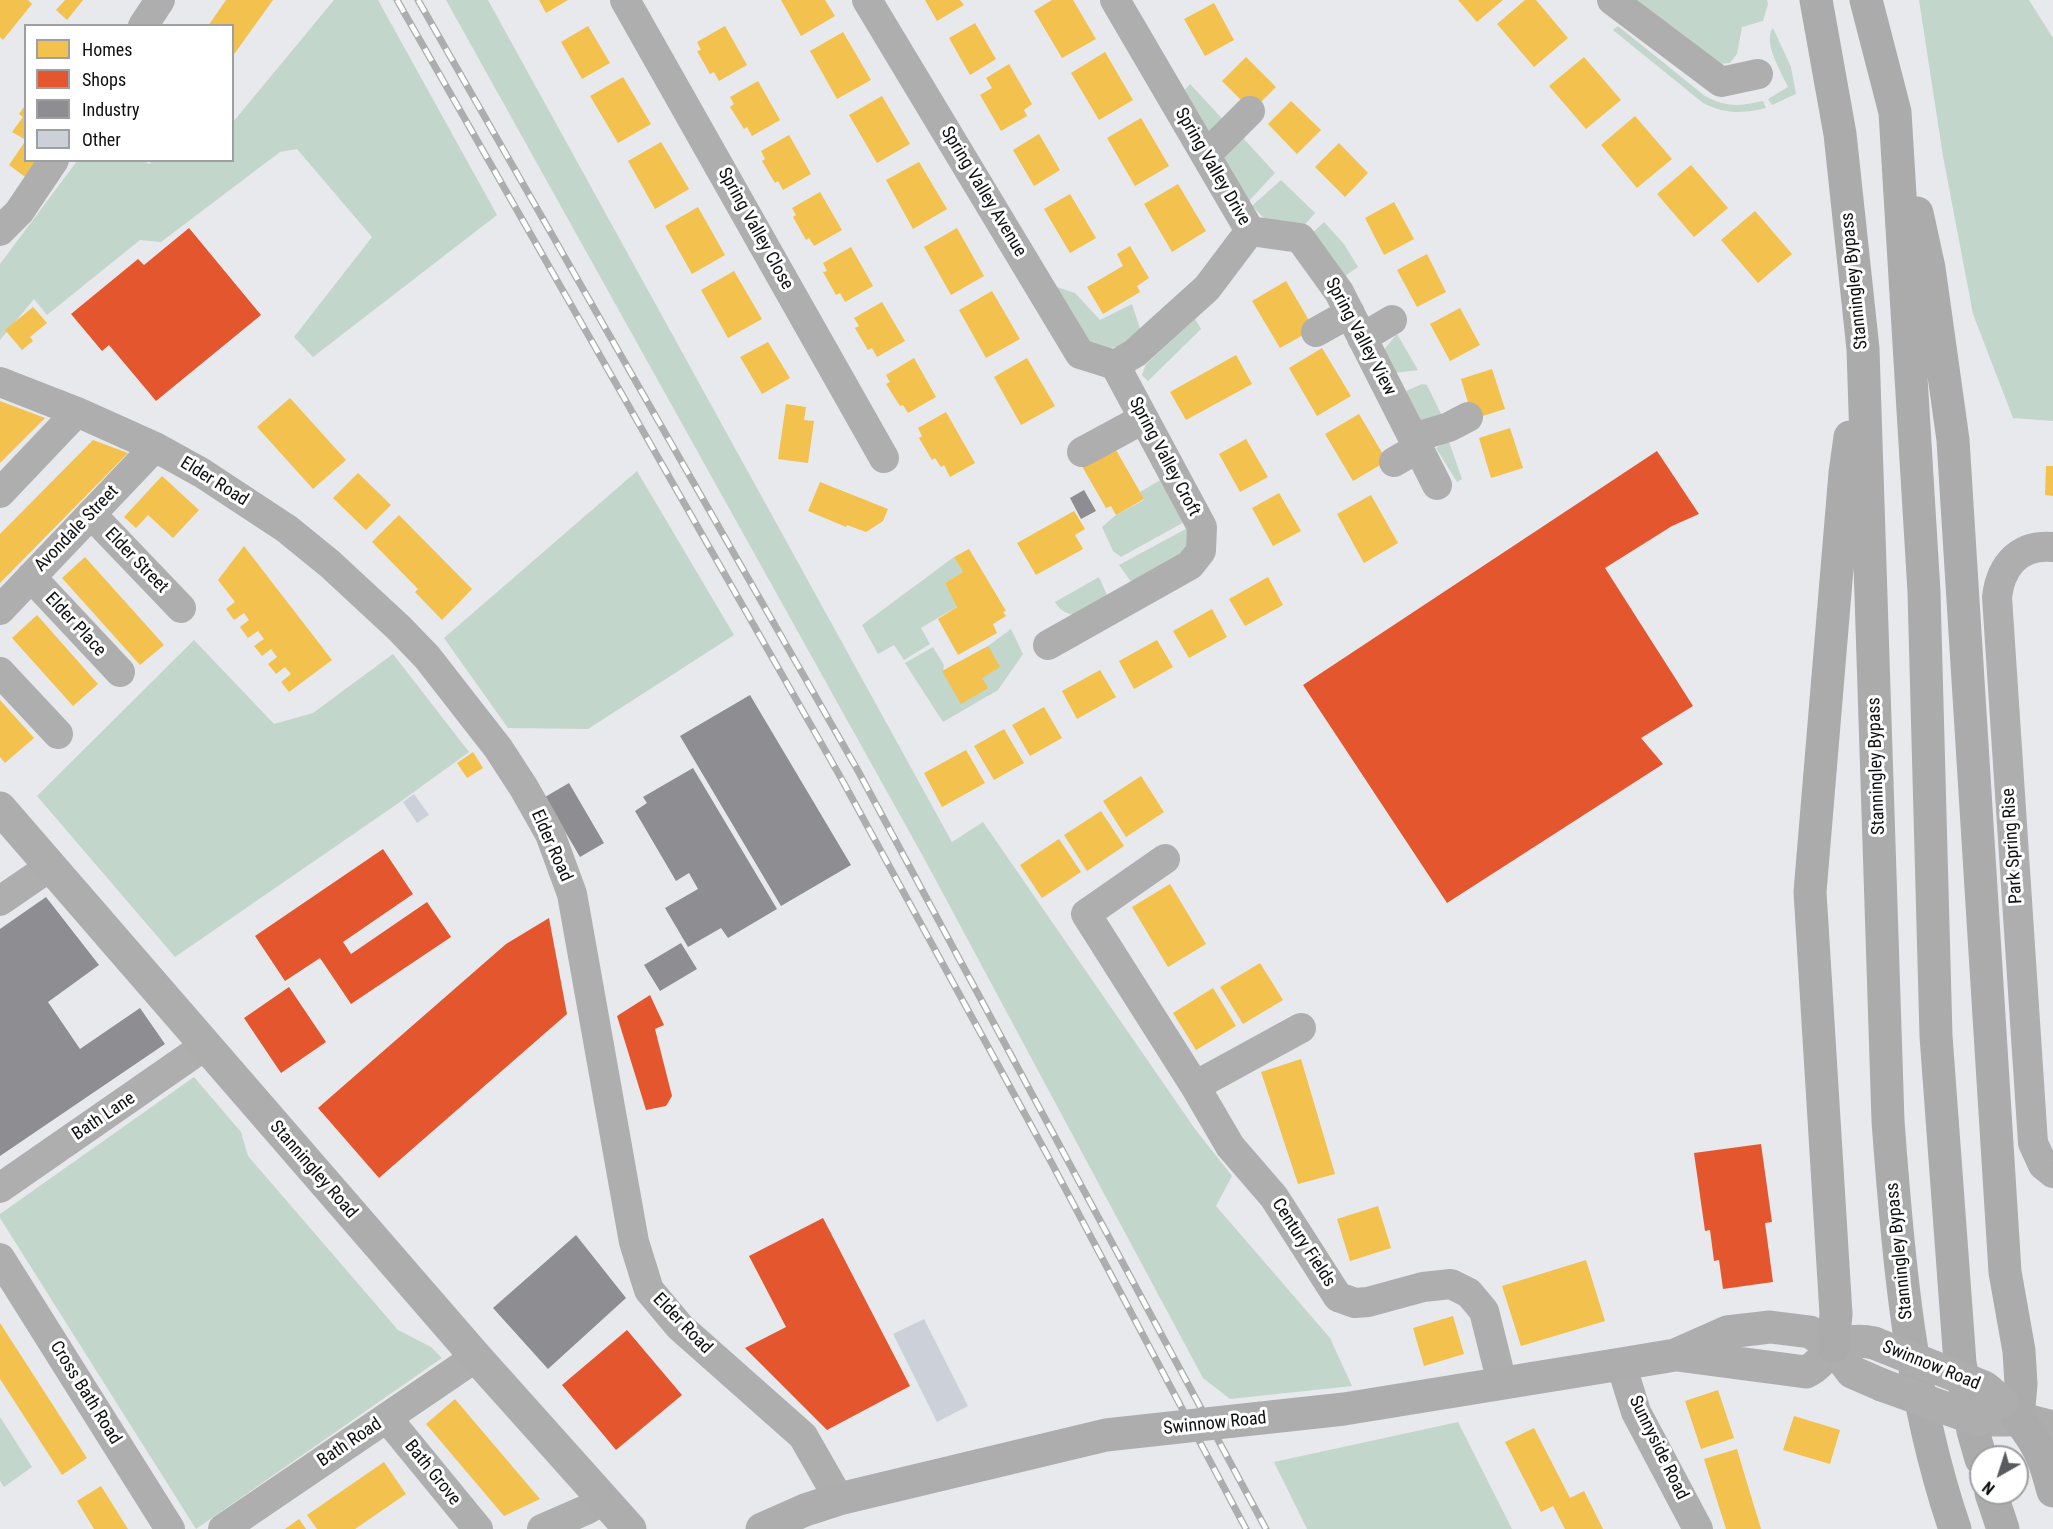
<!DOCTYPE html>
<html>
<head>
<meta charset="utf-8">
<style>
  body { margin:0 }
  #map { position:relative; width:2053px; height:1529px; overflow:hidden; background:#e7e9ed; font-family:"Roboto Condensed",sans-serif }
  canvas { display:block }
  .legend { position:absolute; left:24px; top:24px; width:210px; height:138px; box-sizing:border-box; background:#fff; border:2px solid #9e9fa0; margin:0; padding:8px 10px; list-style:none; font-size:18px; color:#0d0f11 }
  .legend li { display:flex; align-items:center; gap:12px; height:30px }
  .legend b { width:30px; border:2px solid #9e9fa0 }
  .north { position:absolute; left:1969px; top:1445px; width:60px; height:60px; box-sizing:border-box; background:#fff; border:2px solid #9e9fa0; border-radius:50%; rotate:219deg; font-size:16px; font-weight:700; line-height:24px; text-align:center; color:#0d0f11 }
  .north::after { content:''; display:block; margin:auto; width:21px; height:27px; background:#595b5e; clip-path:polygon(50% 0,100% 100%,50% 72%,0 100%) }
</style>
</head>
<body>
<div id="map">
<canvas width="2053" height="1529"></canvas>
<ul class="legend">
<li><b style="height:16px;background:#f2c14e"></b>Homes</li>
<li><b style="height:16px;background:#e4572e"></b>Shops</li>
<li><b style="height:16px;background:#8d8d92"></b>Industry</li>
<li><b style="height:16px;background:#ccd0d9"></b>Other</li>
</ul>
<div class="north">N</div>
</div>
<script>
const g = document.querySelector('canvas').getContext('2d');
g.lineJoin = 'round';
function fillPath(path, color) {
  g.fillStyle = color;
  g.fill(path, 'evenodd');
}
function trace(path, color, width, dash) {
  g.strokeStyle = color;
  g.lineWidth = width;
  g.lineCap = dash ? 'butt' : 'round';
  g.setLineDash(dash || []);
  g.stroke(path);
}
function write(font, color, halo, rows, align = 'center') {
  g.font = font + ' "Roboto Condensed",sans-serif';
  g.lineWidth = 6;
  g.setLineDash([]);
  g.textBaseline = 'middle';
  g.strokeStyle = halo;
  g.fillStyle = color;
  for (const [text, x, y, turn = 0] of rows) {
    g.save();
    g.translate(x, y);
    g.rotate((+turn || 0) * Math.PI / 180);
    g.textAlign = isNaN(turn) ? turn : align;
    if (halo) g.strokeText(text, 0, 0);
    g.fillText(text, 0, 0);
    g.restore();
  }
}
const green = new Path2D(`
  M334 0H378L497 215 313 357 294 337 372 237 297 149 280 152 161 242 140 240 47 315 34 299 0 340V264L77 161 142 160 149 164 153 160H232L233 122Z
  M446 0H488L952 842 983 822 1195 1129 1232 1176 1216 1206 1330 1338 1352 1386 1230 1399 1203 1378 925 860Z
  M1635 0H1767L1768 4 1763 21 1742 27 1737 54 1730 63 1718 64Z
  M1919 0H2029L2053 38V421L2013 418 1973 314 1943 156Z
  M1618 26 1705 96C1728 108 1739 106 1763 101L1766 108C1741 114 1726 114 1703 103L1613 30Z
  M1773 28 1791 67 1796 94 1772 105 1768 99 1788 87C1782 73 1762 42 1773 28Z
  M1190 84 1228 125 1209 132 1185 90Z
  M1243 138 1275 173 1249 201 1223 155Z
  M1281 180 1315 213 1301 229 1265 219 1252 206Z
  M1324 222 1344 244 1358 267 1342 278 1310 235Z
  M1054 286 1075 293 1100 320 1132 304 1140 329 1119 347 1095 349 1084 340Z
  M1195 319 1201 329 1148 381 1142 375 1146 364Z
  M1397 334 1418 370 1395 373 1382 352Z
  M1422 384 1427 385 1444 420 1423 427 1404 392Z
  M1449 442 1462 479 1457 482 1436 448 1444 443Z
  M637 471 734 635 588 729 508 728 444 638Z
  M1162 479 1186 521 1121 557 1113 551 1102 527 1116 515 1144 500 1140 492Z
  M1195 524 1193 547 1135 587 1119 565Z
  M954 557 963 572 945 583 958 606 921 628 930 644 904 660 894 645 878 654 862 625Z
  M1099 577 1110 602 1080 617C1068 614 1061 612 1055 602Z
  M1011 629 1023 654 998 690 943 722 905 663 933 647 944 665 943 671 988 646Z
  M194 640 274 724 313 713 393 654 469 752 400 802 175 957 37 796Z
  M194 1077 241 1132 248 1156 398 1330 431 1347 442 1358 196 1529 0 1218V1214Z
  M0 1417 32 1467 4 1487 0 1481Z
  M1458 1422 1512 1529H1307L1274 1462Z`);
const homes = new Path2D(`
  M0 0H28L32 4 3 40 0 37Z
  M65 0H83L67 20 56 10Z
  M226 0H273L232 57V26H208Z
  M539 0H568L546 13Z
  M781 0H825L835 16 801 36Z
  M925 0H960L964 5 937 21Z
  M1052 0H1073L1096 39 1062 58 1034 11Z
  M1458 0H1503L1477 22Z
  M1525 0H1536L1568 38 1534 67 1497 24Z
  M1214 3 1234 40 1205 56 1184 19Z
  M975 23 996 59 970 75 949 38Z
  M588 26 610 63 582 79 561 42Z
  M725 26 747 65 719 81 714 72 710 74 697 51 701 50 697 42Z
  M843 32 871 80 837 99 810 51Z
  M1105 52 1133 100 1099 120 1071 73Z
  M1246 57 1276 87 1252 111 1222 81Z
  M1584 57 1621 100 1586 129 1549 86Z
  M1009 64 1032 104 1024 110 1027 116 1001 131 980 95 992 88 986 78Z
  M623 77 651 124 618 143 590 96Z
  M758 81 780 120 752 136 747 127 744 129 730 107 734 104 730 97Z
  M882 96 910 144 877 163 849 115Z
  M1291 101 1321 130 1297 154 1268 124Z
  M26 104V140L12 132 23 117 19 114Z
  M1635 116 1672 159 1637 188 1601 145Z
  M1141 118 1169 166 1135 186 1107 138Z
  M1039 134 1060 170 1034 186 1013 150Z
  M789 135 811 174 783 190 778 181 775 183 769 173 762 161 765 159 761 151Z
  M26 140V160H41L28 179 9 165Z
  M661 142 689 189 655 209 628 161Z
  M1339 143 1368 173 1345 197 1315 167Z
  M919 162 947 209 913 229 886 180Z
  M1691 165 1728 208 1694 237 1657 194Z
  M1178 184 1206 231 1172 252 1144 204Z
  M820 192 842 230 814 246 809 238 806 240 793 217 796 215 792 208Z
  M1070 194 1096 238 1070 253 1044 209Z
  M1394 202 1414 239 1384 255 1365 218Z
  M698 207 725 255 692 274 665 226Z
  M1755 211 1792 254 1758 283 1721 240Z
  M957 228 984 276 951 295 924 247Z
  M1130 246 1149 278 1137 286 1140 292 1103 314 1087 287 1123 266 1117 254Z
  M851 247 873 286 845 302 840 293 836 295 823 272 827 271 823 263Z
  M1427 254 1446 292 1417 307 1397 270Z
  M734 271 762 319 728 338 701 290Z
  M1286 281 1314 329 1280 348 1252 301Z
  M992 291 1020 339 986 358 959 310Z
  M882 302 905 341 877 357 872 348 868 350 855 328 859 326 854 318Z
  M33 307 47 323 30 337 33 341 22 350 5 330Z
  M1460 308 1480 345 1450 361 1430 324Z
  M768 342 790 378 762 394 740 357Z
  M1322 348 1351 396 1317 416 1289 368Z
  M1236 355 1252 384 1186 420 1170 392Z
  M914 358 936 397 908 413 903 405 900 406 886 384 890 382 886 375Z
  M1027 358 1055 406 1021 425 994 377Z
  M1492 369 1505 409 1473 419 1461 379Z
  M290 398 346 460 313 489 257 427Z
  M0 401 45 418 0 463Z
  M786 404 806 407 804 420 814 421 808 463 778 459Z
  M946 412 975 463 950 477 944 465 941 467 935 458 932 460 919 438 922 436 918 428Z
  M1359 414 1387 461 1353 481 1325 434Z
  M1510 428 1523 468 1491 478 1479 438Z
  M1246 439 1268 477 1240 492 1219 454Z
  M93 440 128 453 0 583V534Z
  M1112 443 1144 499 1116 515 1111 506 1106 508 1079 461Z
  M2046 466H2053V496L2045 495Z
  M358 473 391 505 366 530 333 498Z
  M162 476 199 510 173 538 148 515 136 528 124 517Z
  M820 482 888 509 883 521 866 532 847 525 846 527 808 511Z
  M1279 493 1301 531 1273 546 1252 508Z
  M1371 495 1398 543 1364 563 1337 514Z
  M1074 511 1085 529 1075 535 1083 549 1036 575 1017 543Z
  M399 515 472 589 442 620 415 592 418 589 372 542Z
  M244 546 332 660 289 692 281 682 291 674 285 667 276 674 268 664 277 657 271 649 262 656 254 646 264 639 258 631 248 638 240 627 249 620 244 613 234 620 226 609 235 602 218 580Z
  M969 549 1006 611 1003 612 1006 616 993 624 997 633 958 655 938 619 957 607 945 583 963 572 954 557Z
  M85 557 164 645 140 665 62 578Z
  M1268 577 1283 605 1245 626 1229 599Z
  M1212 609 1227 637 1189 658 1173 631Z
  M37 615 98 684 73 706 12 638Z
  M1157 640 1173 667 1134 689 1119 661Z
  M988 646 1000 667 982 678 988 688 961 704 942 671Z
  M1100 670 1116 697 1077 719 1062 691Z
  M0 700 34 738 5 763 0 757Z
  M1044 707 1062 738 1030 756 1012 725Z
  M1004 729 1024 763 994 780 974 746Z
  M966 750 985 783 942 807 924 773Z
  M473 752 483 768 467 778 457 763Z
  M1141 776 1164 812 1126 837 1103 801Z
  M1101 811 1124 846 1087 871 1064 835Z
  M1059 839 1081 872 1042 898 1020 865Z
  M1170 884 1206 944 1168 967 1132 907Z
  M1260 963 1283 1000 1243 1024 1220 987Z
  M1213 988 1236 1026 1196 1050 1173 1013Z
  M1301 1059 1335 1174 1298 1184 1261 1072Z
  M1378 1206 1391 1248 1350 1261 1337 1219Z
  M1586 1260 1605 1321 1521 1346 1502 1286Z
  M1453 1316 1464 1354 1424 1366 1413 1328Z
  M0 1323 87 1458 62 1475 0 1379Z
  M1718 1390 1734 1438 1701 1449 1685 1401Z
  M455 1399 540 1499 504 1516 426 1424Z
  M1794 1416 1840 1430 1830 1464 1783 1450Z
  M1534 1428 1570 1498 1584 1491 1603 1529H1565L1553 1506 1541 1512 1505 1442Z
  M1737 1449 1744 1473 1761 1529H1726L1704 1459Z
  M384 1462 406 1494 355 1529H317L307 1515Z
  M101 1486 128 1529H94L77 1501Z
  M299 1519 306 1529H285Z`);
const shops = new Path2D(`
  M189 228 261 315 156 401 109 345 102 351 71 314 138 259 144 265Z
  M1657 451 1699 514 1672 526 1605 568 1693 706 1641 738 1663 764 1447 903 1303 685Z
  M383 849 413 894 343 942 351 954 427 902 451 937 351 1004 320 958 285 981 255 936Z
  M549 918 567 1014 379 1178 318 1108 506 944Z
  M289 987 326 1042 281 1073 244 1018Z
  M650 995 664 1025 655 1029 672 1096 666 1106 646 1110 617 1016Z
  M1761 1144 1772 1222 1765 1223 1773 1282 1723 1289 1719 1260 1714 1261 1710 1230 1705 1231 1694 1153Z
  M823 1218 910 1386 827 1430 745 1348 786 1327 749 1256Z
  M627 1330 682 1395 616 1450 562 1385Z`);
const industry = new Path2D(`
  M1084 490 1096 511 1081 519 1070 498Z
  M750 695 851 865 781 906 680 736Z
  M693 768 777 909 728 938 721 928 688 947 665 908 698 889 689 873 676 881 635 811 647 803 643 797Z
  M569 783 604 843 580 857 545 797Z
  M46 897 99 965 48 1002 80 1049 140 1008 165 1044 0 1156V929Z
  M681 943 697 969 660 991 644 965Z
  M576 1235 626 1298 548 1369 493 1308Z`);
const building = new Path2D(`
  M414 794 429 815 417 823 403 802Z
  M924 1319 968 1406 937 1422 893 1334Z`);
const street = new Path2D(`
  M625 0 884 458
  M867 0 1080 354 1115 365
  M1612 0 1721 82 1758 74
  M143 26 160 0
  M1206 155 1250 111
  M0 231 19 212 54 160
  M1250 231 1300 238 1339 292 1437 485
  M1316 332 1350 313
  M1362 338 1392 320
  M1115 365 1135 353 1207 288 1250 231 1115 0
  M0 382 77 412 155 447 202 473 287 529 330 564 399 628 427 657 498 748 524 788 550 834 572 894 634 1242 649 1290 680 1327 803 1436 839 1499
  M1413 438 1449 427 1468 417
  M1082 452 1143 419
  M1394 462 1418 448
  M0 493 77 412
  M91 514 181 608
  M2053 547C2019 544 2001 565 1997 597L2033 1143 2043 1165 2053 1173
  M31 577 120 672
  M0 610 155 447
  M1048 645 1190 565 1201 551 1202 527 1115 365
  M0 672 58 734
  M1165 859 1086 914 1195 1086 1230 1146 1274 1197 1338 1297 1355 1303 1368 1302 1423 1287 1451 1284 1469 1293 1484 1311 1502 1383
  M0 901 51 866
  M1195 1086 1301 1028
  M0 1188 206 1045
  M0 1258 170 1529
  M1621 1364 1636 1412 1698 1529
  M387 1418 478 1529
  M223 1529 476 1357
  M542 1529 588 1509 603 1500`);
const secondary = new Path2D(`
  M0 808 476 1357 630 1529
  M1677 1355 1806 1372C1818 1367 1822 1358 1832 1350 1842 1340 1861 1340 1874 1343
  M1978 1420H2008L2018 1418 2053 1427
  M762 1529 805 1510 839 1499 1106 1435 1344 1409 1621 1364 1675 1355 1727 1332 1770 1327 1810 1332 1833 1347 1852 1372 1882 1385`);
const highway = new Path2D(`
  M1816 0 1840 134 1863 349 1888 1121C1898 1258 1910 1398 1955 1529
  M1866 0 1895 112 1924 592 1936 1036 1960 1363 1973 1431 1981 1459
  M1917 213 1929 268 1953 440 2005 1272 2019 1351 2021 1384 2018 1418C2040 1447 2044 1457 2053 1491
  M1833 1347 1836 1314 1810 892 1845 473 1850 437
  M1991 1493 2003 1529`);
const rail = new Path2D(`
  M397 0 841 778 1050 1160 1246 1529
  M418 0 857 769 1266 1529`);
const secondaryBridge = new Path2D(`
  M1874 1343 1984 1387 2002 1402
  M1882 1385 1978 1420`);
const streetNames = [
  ["Spring Valley Drive",1212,167,60],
  ["Spring Valley Avenue",983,192,59],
  ["Spring Valley Close",755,229,61],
  ["Stanningley Bypass",1855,281,-96],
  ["Spring Valley View",1360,337,62],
  ["Spring Valley Croft",1164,457,62],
  ["Elder Road",214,482,32],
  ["Avondale Street",77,529,-46],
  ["Elder Street",136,561,46],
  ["Elder Place",75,625,47],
  ["Stanningley Bypass",1877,766,-92],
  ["Elder Road",551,846,66],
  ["Park Spring Rise",2013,846,-94],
  ["Bath Lane",104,1117,-34],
  ["Stanningley Road",313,1170,49],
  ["Century Fields",1303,1243,57],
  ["Stanningley Bypass",1900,1251,-96],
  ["Elder Road",682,1324,46],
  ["Swinnow Road",1931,1366,22],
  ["Cross Bath Road",85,1393,58],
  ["Swinnow Road",1215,1424,-6],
  ["Bath Road",350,1443,-34],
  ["Sunnyside Road",1658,1448,64],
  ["Bath Grove",432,1473,51]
];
fillPath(green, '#c2d6cb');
fillPath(homes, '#f2c14e');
fillPath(shops, '#e4572e');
fillPath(industry, '#8d8d92');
fillPath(building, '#ccd0d9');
trace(street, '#afaeae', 30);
trace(secondary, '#aeadae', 33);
trace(highway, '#acabac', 33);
trace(rail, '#acadae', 7);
trace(rail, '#fff', 4.5, [14]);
trace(secondaryBridge, '#aeadae', 33);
write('18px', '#0d0f11', '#fff', streetNames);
</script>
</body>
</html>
